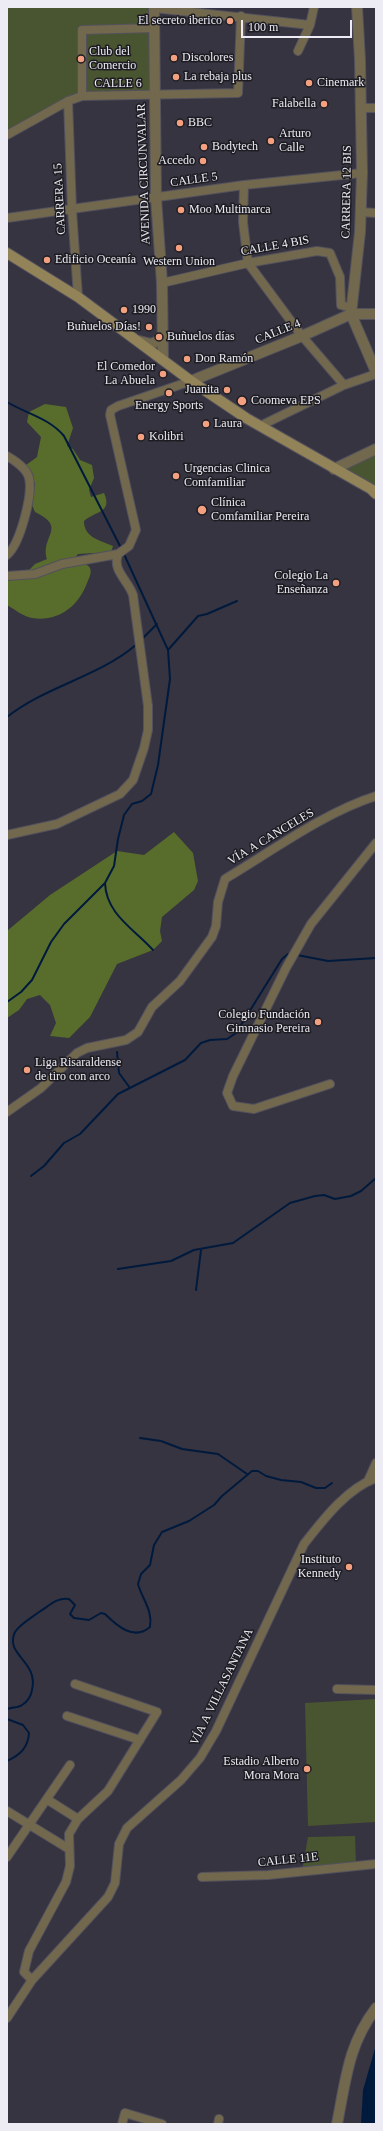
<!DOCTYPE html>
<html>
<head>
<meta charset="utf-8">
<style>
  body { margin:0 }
  #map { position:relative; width:383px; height:2131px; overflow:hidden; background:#363440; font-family:Georgia,serif }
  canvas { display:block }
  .frame { position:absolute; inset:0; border:8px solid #edecf4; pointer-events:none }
  .scale { position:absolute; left:241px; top:20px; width:111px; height:18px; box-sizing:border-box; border:2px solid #edecf4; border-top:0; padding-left:5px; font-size:12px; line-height:14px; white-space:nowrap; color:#edecf4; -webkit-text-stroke:3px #1d1c22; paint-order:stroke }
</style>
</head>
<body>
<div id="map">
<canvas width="383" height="2131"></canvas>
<div class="frame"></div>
<div class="scale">100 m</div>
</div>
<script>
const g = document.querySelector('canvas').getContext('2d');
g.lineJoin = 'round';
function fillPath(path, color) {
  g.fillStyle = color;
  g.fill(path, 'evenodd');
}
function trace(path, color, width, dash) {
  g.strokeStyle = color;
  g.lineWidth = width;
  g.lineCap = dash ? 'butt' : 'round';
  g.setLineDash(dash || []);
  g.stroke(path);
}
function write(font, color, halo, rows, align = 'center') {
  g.font = font + ' Georgia,serif';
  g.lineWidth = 3;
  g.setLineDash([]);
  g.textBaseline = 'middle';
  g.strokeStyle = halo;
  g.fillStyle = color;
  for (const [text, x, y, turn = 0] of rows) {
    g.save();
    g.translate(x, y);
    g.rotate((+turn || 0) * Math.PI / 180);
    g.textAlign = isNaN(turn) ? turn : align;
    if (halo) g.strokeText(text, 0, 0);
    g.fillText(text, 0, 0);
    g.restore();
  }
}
const green = new Path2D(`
  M7 7H154V96H82L7 135Z
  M376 449V494L334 469Z
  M376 1699V1822L308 1826 305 1703Z
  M355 1836 356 1865 302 1871 308 1837Z`);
const forest = new Path2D(`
  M45 404 66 407 73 428 67 446 73 449 80 460 92 465 94 478 89 490 91 497 104 493C113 513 95 511 84 521 84 538 100 540 113 546L111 552 78 554 74 559C79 562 87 563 90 568 92 573 89 578 87 583 78 607 58 622 32 618 24 617 14 609 7 605V581L25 574 35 564 47 559C40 536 68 528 35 512L32 505 35 484 26 465 37 457 41 437 27 422 29 412Z
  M174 832 193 853 198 881 194 890 162 917 160 931 162 941 153 950 117 964 90 1017 69 1038 50 1036 56 1023 50 1005 40 995 27 999 19 1010 7 1018V931L50 895 117 851 144 855Z`);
const water = new Path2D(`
  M376 2045V2124H361L363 2090Z`);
const stream = new Path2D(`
  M7 402C27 414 49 418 64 436L121 548
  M142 639 157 624
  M168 650 198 616 207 614 237 601
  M7 717C46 686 99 677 137 644
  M105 883C106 914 134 929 153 950
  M297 955 328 961 376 958
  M7 1002 21 992 32 980 51 942 64 924 105 883 114 866 118 839 124 815 132 804 142 801 151 794 158 765 170 679 168 650 123 552
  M117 1052 119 1073 130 1088
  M31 1176 44 1166 64 1143 80 1134 118 1094 185 1060 201 1043 210 1040 227 1039 236 1033 282 959 288 954H291
  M118 1269 171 1261 194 1250 233 1243 290 1203 315 1196 324 1195 335 1199 351 1196 361 1191 376 1178
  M196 1290 201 1250
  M140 1438 161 1441 182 1449 218 1454 247 1474
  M7 1709C12 1707 18 1708 22 1705 27 1702 31 1696 32 1690 39 1661 4 1655 15 1632 20 1624 31 1618 39 1612 49 1606 57 1597 69 1599L75 1605 70 1614 74 1618 89 1620 101 1613 105 1614C117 1626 134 1641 150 1627 153 1610 142 1599 138 1584L141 1574 150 1565 154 1545 162 1532 189 1521 214 1505 222 1496 252 1471H258L266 1476 281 1480 301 1482 316 1488H325L332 1483
  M7 1719 23 1725 29 1733C28 1748 20 1755 7 1761`);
const minor = new Path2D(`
  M154 8 310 25
  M298 51 310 25 314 7
  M82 96V30L154 28
  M68 101 72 210 78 297
  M360 108H376
  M7 135 68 101 82 96 238 93 241 16
  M244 185 243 222 248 263 302 336 344 385
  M360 212 376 213
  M7 218 244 185 362 173
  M162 283 248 263 317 251 330 253 340 277 341 305 351 308
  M260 426 344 385 376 374
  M7 456C14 460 27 469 29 478 33 495 20 544 7 555
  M7 576 35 574 62 564 118 554 129 546 136 530 110 415 111 410 118 406 191 381
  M7 835 57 824 120 794 133 780 144 748 148 730V706L133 595C128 580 112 571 118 554
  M330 1084 254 1109 233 1106 227 1093 233 1076 286 968 311 924 376 843
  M7 1112 41 1088 77 1053 87 1048 126 1040 138 1032 152 1007 180 981 212 937 216 926 218 902 225 879C272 851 325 812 376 796
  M368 1481 376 1463
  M337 1689 376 1690
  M67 1716 140 1740
  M48 1800 78 1819
  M7 1811 69 1849
  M7 1857 70 1765
  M202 1877 268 1875 376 1864
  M32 1980 24 1972 29 1951 66 1882 70 1866 69 1834 78 1819 108 1791 157 1712 75 1684
  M7 2018 32 1980 108 1897 115 1883 119 1844 127 1828 181 1780 200 1758 216 1731 304 1544C323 1520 346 1489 376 1478
  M122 2124 125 2113 162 2124
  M218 2124 219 2119`);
const tertiary = new Path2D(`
  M154 7 156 198 162 283 163 359
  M357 7 360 60 362 173 360 232 351 314 376 372
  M139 341 151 344 163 339
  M191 381 302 336 351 314H376
  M334 469 376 449
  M337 2124C346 2079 348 2045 376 2008`);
const secondary = new Path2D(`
  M7 253 78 297 191 381 246 418 371 489 376 494`);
const markers = [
  [230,21,4,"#f2a080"],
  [174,58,4,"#f2a080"],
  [81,59,4,"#f2a080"],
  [176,77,4,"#f2a080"],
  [309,83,4,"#f2a080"],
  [324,104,4,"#f2a080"],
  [180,123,4,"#f2a080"],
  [271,141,4,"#f2a080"],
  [204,147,4,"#f2a080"],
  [203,161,4,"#f2a080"],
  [181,210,4,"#f2a080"],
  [179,248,4,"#f2a080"],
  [47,260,4,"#f2a080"],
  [124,310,4,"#f2a080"],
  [149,327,4,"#f2a080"],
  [159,337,4,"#f2a080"],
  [187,359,4,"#f2a080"],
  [163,374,4,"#f2a080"],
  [227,390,4,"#f2a080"],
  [169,393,4,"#f2a080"],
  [242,401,5,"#f2a080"],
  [206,424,4,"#f2a080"],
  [141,437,4,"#f2a080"],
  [176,476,4,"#f2a080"],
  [202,510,5,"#f2a080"],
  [336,583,4,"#f2a080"],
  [318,1022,4,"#f2a080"],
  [27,1070,4,"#f2a080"],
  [349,1567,4,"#f2a080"],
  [307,1769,4,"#f2a080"]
];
const poiNames = [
  ["El secreto iberico",222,21,"right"],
  ["Club del",89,52],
  ["Comercio",89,66],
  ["Discolores",182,58],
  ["La rebaja plus",184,77],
  ["Cinemark",317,83],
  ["Falabella",316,104,"right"],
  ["BBC",188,123],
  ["Arturo",279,134],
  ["Calle",279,148],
  ["Bodytech",212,147],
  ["Accedo",195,161,"right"],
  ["Moo Multimarca",189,210],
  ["Edificio Oceanía",55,260],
  ["Western Union",179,262,"center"],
  ["1990",132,310],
  ["Buñuelos Días!",141,327,"right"],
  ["Buñuelos días",167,337],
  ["Don Ramón",195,359],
  ["El Comedor",155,367,"right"],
  ["La Abuela",155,381,"right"],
  ["Juanita",219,390,"right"],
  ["Coomeva EPS",251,401],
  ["Energy Sports",169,406,"center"],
  ["Laura",214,424],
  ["Kolibri",149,437],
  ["Urgencias Clinica",184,469],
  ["Comfamiliar",184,483],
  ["Clínica",211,503],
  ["Comfamiliar Pereira",211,517],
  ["Colegio La",328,576,"right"],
  ["Enseñanza",328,590,"right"],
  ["Colegio Fundación",310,1015,"right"],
  ["Gimnasio Pereira",310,1029,"right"],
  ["Liga Risaraldense",35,1063],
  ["de tiro con arco",35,1077],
  ["Instituto",341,1560,"right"],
  ["Kennedy",341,1574,"right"],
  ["Estadio Alberto",299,1762,"right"],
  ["Mora Mora",299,1776,"right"]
];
const streetNames = [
  ["CALLE 6",118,84],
  ["AVENIDA CIRCUNVALAR",144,174,-92],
  ["CALLE 5",194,180,-8],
  ["CARRERA 12 BIS",347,192,-89],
  ["CARRERA 15",60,199,-93],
  ["CALLE 4 BIS",275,246,-10],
  ["CALLE 4",278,332,-22],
  ["VÍA A CANCELES",271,837,-31],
  ["VÍA A VILLASANTANA",222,1687,-64],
  ["CALLE 11E",288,1860,-6]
];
fillPath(green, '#495531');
fillPath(forest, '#586c2c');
fillPath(water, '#001a3d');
trace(stream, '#001a3d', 2);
trace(minor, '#53515d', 10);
trace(tertiary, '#53515d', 12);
trace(secondary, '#53515d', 12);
trace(minor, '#72684d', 8);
trace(tertiary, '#72684d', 10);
trace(secondary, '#938358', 10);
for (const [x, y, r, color] of markers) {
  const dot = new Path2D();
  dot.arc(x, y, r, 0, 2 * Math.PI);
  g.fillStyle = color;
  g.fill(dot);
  trace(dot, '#1d1c22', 1.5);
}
write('12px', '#edecf4', '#1d1c22', poiNames, 'left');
write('12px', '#edecf4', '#1d1c22', streetNames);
</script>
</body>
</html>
